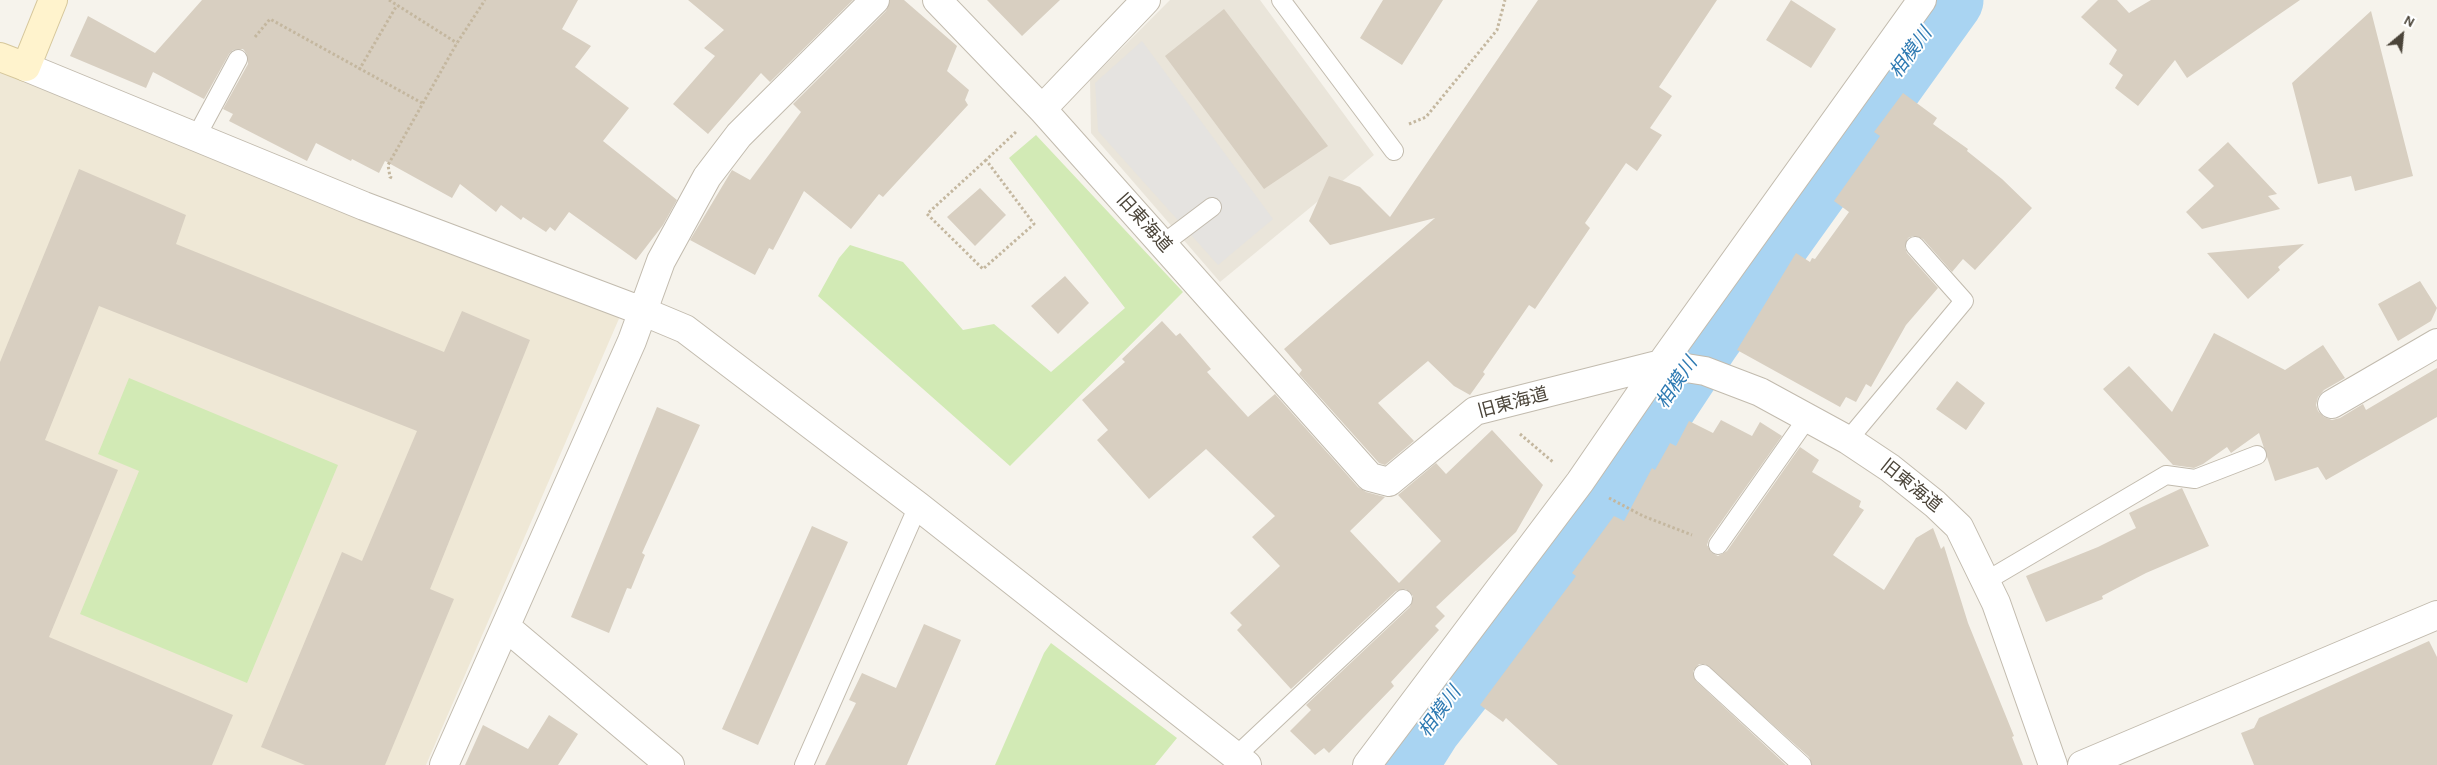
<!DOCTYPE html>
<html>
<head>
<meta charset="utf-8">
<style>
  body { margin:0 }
  #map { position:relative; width:2437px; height:765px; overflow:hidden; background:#f6f3ec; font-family:Karla,sans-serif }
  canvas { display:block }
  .north { position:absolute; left:2377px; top:10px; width:50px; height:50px; -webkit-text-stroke:4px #fff; paint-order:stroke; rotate:28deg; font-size:14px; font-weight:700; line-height:20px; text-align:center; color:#4b4439 }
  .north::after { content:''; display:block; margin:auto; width:18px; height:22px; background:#4b4439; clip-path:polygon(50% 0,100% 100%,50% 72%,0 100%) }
</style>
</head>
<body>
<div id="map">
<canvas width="2437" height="765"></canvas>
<div class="north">N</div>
</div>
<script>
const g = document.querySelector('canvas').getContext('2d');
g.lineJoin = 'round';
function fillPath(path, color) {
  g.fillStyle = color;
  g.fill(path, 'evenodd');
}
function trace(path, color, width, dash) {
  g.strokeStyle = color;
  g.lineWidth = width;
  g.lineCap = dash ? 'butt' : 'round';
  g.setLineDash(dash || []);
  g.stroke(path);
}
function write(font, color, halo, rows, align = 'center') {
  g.font = font + ' Karla,"Noto Sans JP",sans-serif';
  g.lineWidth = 4;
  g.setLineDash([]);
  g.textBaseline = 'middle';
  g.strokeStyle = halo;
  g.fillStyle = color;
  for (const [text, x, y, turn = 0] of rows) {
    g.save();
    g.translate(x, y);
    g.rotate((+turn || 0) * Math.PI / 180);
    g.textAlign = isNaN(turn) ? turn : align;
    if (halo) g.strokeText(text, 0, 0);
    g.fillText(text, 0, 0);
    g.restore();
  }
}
const residential = new Path2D(`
  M1170 0H1260L1374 155 1220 282 1091 133 1090 80Z`);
const education = new Path2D(`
  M0 72 621 314 426 765H0Z`);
const green = new Path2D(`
  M1036 135 1183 292 1010 466 818 296 839 258 850 245 903 262 963 330 994 324 1051 372 1125 308 1009 158Z
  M129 378 338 465 247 683 80 614 139 471 98 454Z
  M1051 643 1177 738 1155 765H995L1044 653Z`);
const parking = new Path2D(`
  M1142 41 1273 219 1218 265 1098 131 1095 83Z`);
const river = new Path2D(`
  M1403 765 1427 727 1511 620 1595 507 1706 339 1949 0`);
const building = new Path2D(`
  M202 0H578L562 29 591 46 575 67 629 108 603 141 677 200 663 225 636 260 569 212 555 231 550 227 546 232 523 217 521 220 501 205 496 212 460 184 452 198 385 161 379 173 352 159 351 161 316 143 307 161 229 121 233 114 223 109 248 64 247 54 243 49 233 50 229 54 204 99 153 72 146 88 70 56 88 16 155 53Z
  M688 0H853L770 82 761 73 708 134 673 104 715 56 704 48 724 30Z
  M890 0H904L957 46 947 71 969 90 965 100 968 105 883 197 879 194 851 229 804 191 773 250 769 248 755 275 690 240 732 170 750 180 801 112 793 104 886 11Z
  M987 0H1060L1022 36Z
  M1383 0H1443L1402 65 1360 38Z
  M1538 0H1717L1659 87 1672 96 1650 128 1662 135 1637 171 1626 163 1585 223 1590 228 1535 309 1529 305 1483 372 1485 374 1470 395 1454 386 1428 361 1378 403 1414 441 1385 465 1379 463 1299 374 1302 370 1284 349 1435 218 1330 245 1309 221 1329 176 1360 187 1390 217Z
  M1791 0 1836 29 1811 68 1766 40Z
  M2098 0H2117L2129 13 2151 0H2300L2187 78 2175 60 2138 106 2115 88 2123 75 2109 64 2117 50 2081 17Z
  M1224 9 1328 146 1264 189 1165 56Z
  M2371 11 2413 176 2355 191 2351 176 2318 184 2292 83Z
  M1903 93 1937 118 1933 124 1968 149 1967 151 2002 179 2032 208 1975 270 1963 259 1952 272 1923 239 1913 236 1908 238 1905 248 1907 253 1938 288 1906 325 1871 387 1866 384 1856 402 1846 397 1840 407 1737 350 1796 253 1810 262 1812 258 1815 259 1849 212 1834 201 1880 136 1874 132Z
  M2228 142 2277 194 2268 196 2280 209 2202 229 2186 212 2214 186 2198 170Z
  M79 169 186 215 176 244 444 352 462 311 530 340 430 589 454 599 385 765H305L261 747 342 552 362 561 417 431 99 306 45 440 118 470 49 637 233 715 212 765H0V362Z
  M980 188 1006 215 975 246 947 217Z
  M2304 244 2278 267 2280 270 2248 299 2207 253Z
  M1065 276 1089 303 1058 334 1031 306Z
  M2420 281 2437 308 2431 321 2398 341 2378 304Z
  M1162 321 1176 336 1180 333 1211 369 1207 372 1248 417 1275 394 1358 487 1366 492 1385 497 1350 531 1399 583 1441 541 1398 495 1436 463 1446 474 1492 430 1543 485 1516 532 1436 607 1445 616 1435 626 1439 630 1391 682 1394 686 1329 753 1324 748 1315 755 1290 731 1311 710 1306 705 1410 607 1413 596 1406 589 1396 591 1291 689 1237 630 1242 625 1230 613 1280 566 1252 537 1275 516 1206 449 1149 499 1097 440 1108 430 1082 400 1125 362 1122 359Z
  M2214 333 2285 370 2323 345 2345 378 2324 390 2318 397 2316 405 2318 411 2324 417 2332 420 2340 418 2363 404 2366 410 2437 368V417L2326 480 2318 467 2275 481 2259 433 2231 453 2227 447 2203 464 2194 468 2173 465 2103 389 2129 366 2172 412Z
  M1957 381 1985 403 1966 430 1936 409Z
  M657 407 700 425 642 553 645 555 631 589 627 588 609 633 571 617Z
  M1721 420 1752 436 1760 422 1782 436 1709 539 1707 545 1712 553 1718 556 1727 551 1800 447 1819 460 1812 472 1861 501 1859 507 1864 510 1833 555 1884 590 1916 538 1933 528 1941 549 1944 546 1968 623 2014 736 2012 737 2023 765H1812L1809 757 1705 664H1699L1693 671 1696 681 1786 765H1558L1506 718 1503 722 1480 705 1576 576 1572 573 1614 516 1624 521 1652 468 1655 470 1670 443 1676 446 1689 421 1713 433Z
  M2182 488 2209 546 2146 573 2102 596 2103 599 2046 622 2026 576 2098 547 2136 528 2129 513Z
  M812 526 848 542 758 745 722 729Z
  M924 624 961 640 907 765H825L856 703 849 700 862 673 896 688Z
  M2429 641 2437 657V765H2254L2241 733 2254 728 2259 718Z
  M549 715 578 734 558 765H465L483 725 528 749Z`);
const path = new Path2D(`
  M389 0 457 43
  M255 37 270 19 422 103
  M359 70 397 5
  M1409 124 1426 117 1497 30 1505 0
  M986 160 927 214 983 269 1034 224 986 160 1017 131
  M392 178 390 177 388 165 457 43 485 0
  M1520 434 1553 462
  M1609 498 1643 516 1692 535`);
const lane = new Path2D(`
  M1281 0 1394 151
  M195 139 238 59
  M1163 244 1212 207
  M1848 440 1964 301 1915 246
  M1718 545 1808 417
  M1986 581 2166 475 2195 479 2257 455
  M1703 674 1802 765
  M1236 756 1403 599
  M804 765 918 506`);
const street = new Path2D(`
  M937 0 1042 109 1370 477 1389 482 1475 411 1661 364 1705 371 1760 392 1848 440 1890 468 1935 504 1959 527 1996 603 2053 765
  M26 67 364 206 642 311 685 329 918 506 1247 765
  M1042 109 1146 0
  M2332 404 2437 343
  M506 627 670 765
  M444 765 632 341 661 261 707 177 739 135 875 0
  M1367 765 1580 482 1661 364 1922 0
  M2082 765 2437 615`);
const secondary = new Path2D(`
  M0 57 26 67 53 0`);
const streetNames = [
  ["旧東海道",1144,223,48],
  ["旧東海道",1513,403,-15],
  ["旧東海道",1911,486,39]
];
const waterNames = [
  ["相模川",1911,53,-54],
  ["相模川",1677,383,-56],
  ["相模川",1440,712,-54]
];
fillPath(residential, '#eae5da');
fillPath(education, '#efe8d6');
fillPath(green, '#d2eab5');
fillPath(parking, '#e5e3e0');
trace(river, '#a9d4f2', 69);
fillPath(building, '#d8cfc1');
trace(lane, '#c2bbae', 20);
trace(street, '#c2bbae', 30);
trace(secondary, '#d6c79b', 30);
trace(path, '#c4b79f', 3, [2.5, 2.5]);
trace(lane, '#fff', 18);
trace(street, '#fff', 28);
trace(secondary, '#fff3cd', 28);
write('18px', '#4b4439', '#fff', streetNames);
write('italic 19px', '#2e7ab2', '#fff', waterNames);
</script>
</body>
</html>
